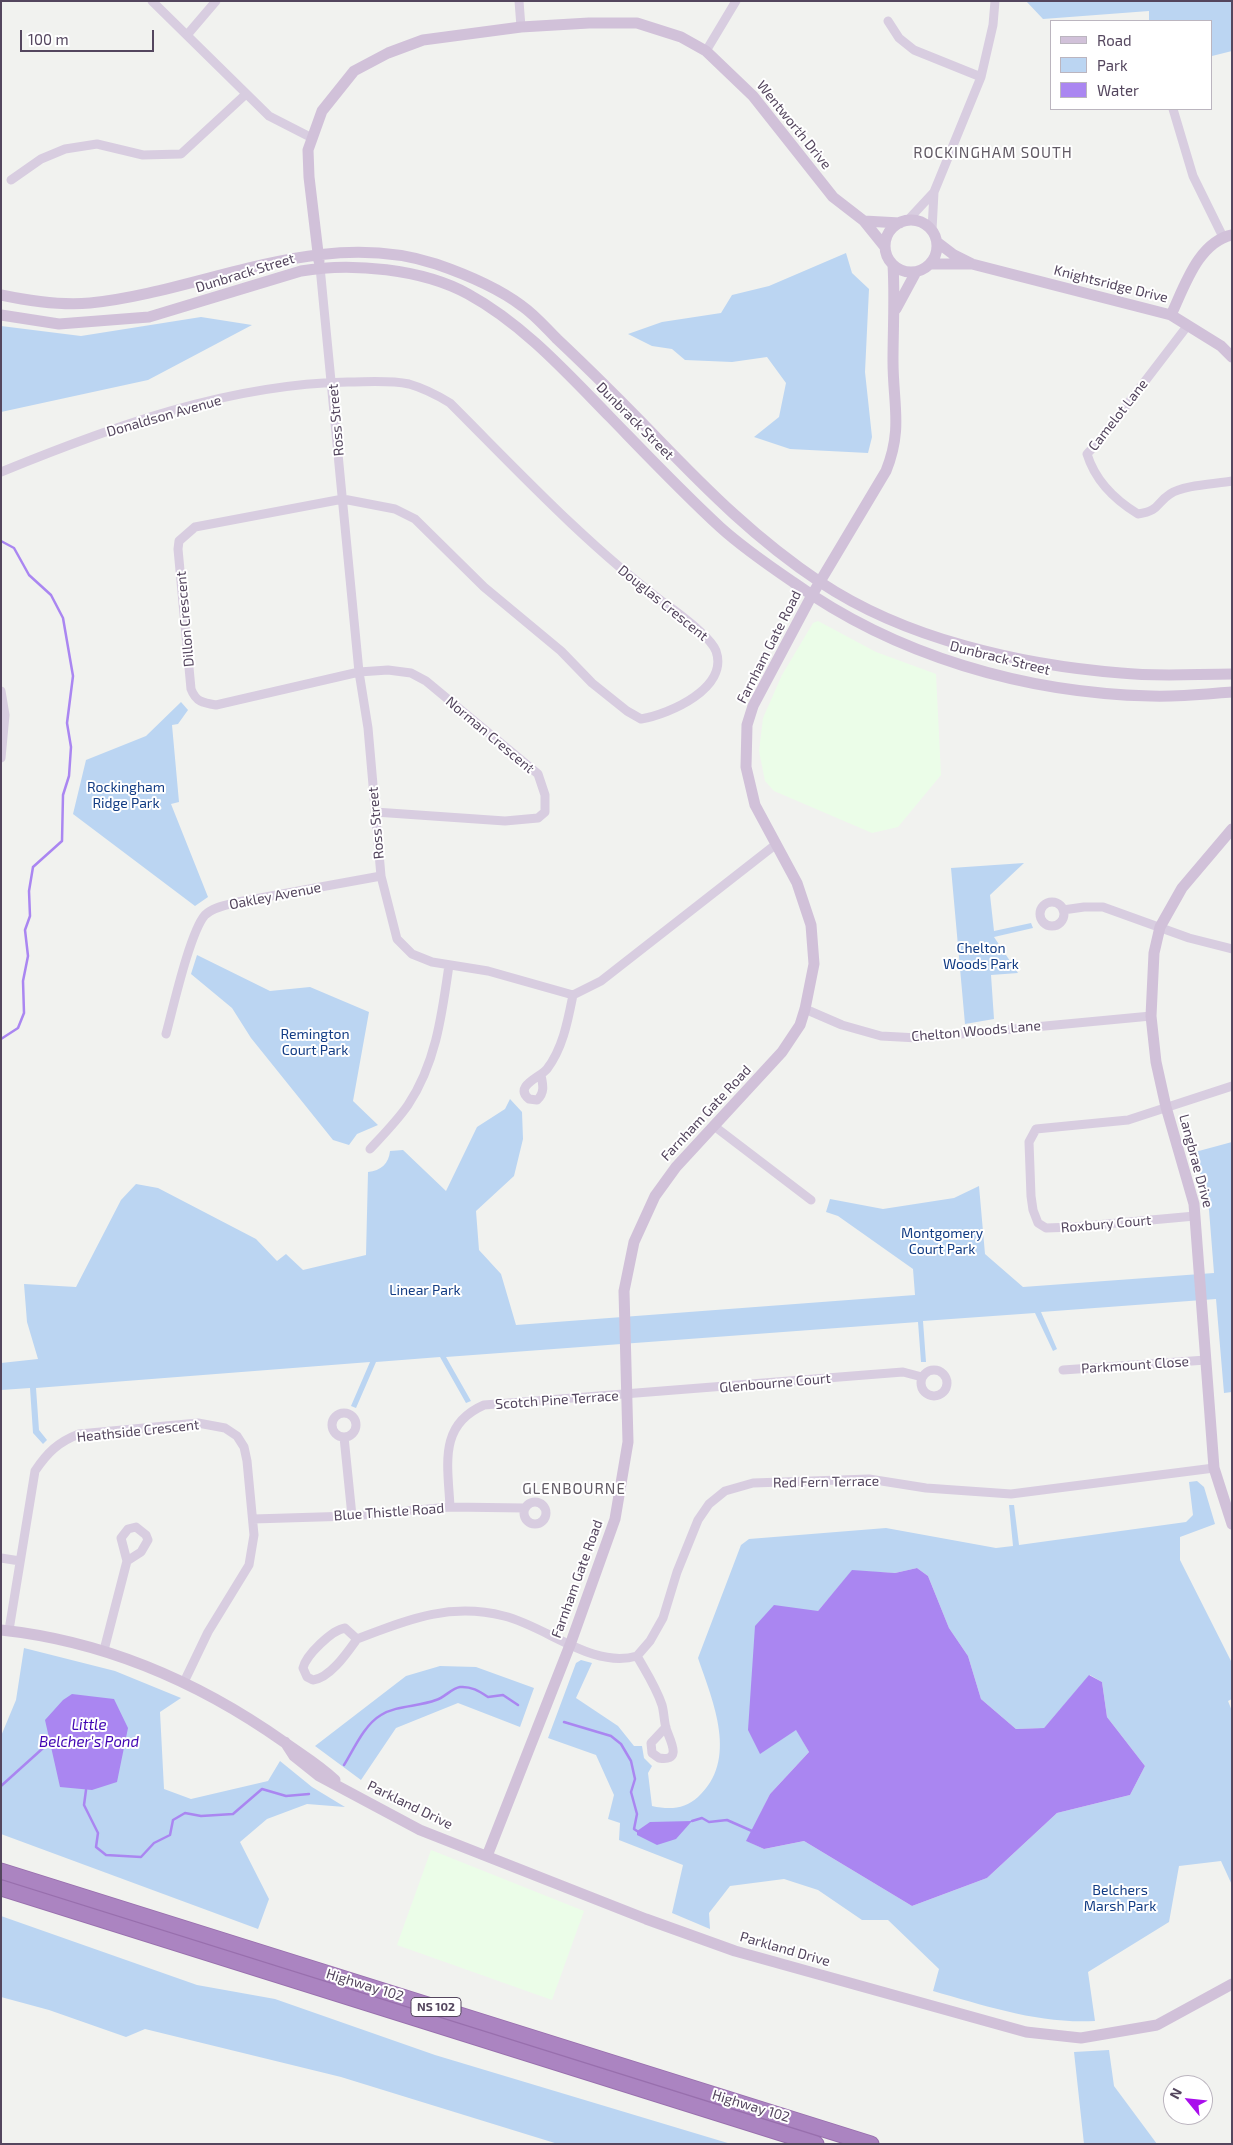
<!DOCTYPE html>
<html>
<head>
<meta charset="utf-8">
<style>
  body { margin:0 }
  #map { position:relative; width:1233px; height:2145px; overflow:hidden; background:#f1f2ef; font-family:"Exo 2",sans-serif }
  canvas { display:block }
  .frame { position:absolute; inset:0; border:2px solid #54465e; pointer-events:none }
  .legend { position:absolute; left:1050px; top:20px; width:162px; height:90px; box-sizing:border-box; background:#fff; border:1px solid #bbb5bf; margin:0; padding:6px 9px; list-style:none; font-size:15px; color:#54465e }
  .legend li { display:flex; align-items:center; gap:10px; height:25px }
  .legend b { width:25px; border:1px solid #bbb5bf }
  .north { position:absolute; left:1163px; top:2075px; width:50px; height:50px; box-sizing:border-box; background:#fff; border:1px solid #bbb5bf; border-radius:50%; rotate:298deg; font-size:14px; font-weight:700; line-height:20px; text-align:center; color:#54465e }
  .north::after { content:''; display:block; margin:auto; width:18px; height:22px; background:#a90eec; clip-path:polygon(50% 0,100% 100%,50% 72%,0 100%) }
  .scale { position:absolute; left:20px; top:30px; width:134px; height:22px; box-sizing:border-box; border:2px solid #54465e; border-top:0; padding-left:6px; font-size:15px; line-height:18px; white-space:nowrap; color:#54465e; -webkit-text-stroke:4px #fff; paint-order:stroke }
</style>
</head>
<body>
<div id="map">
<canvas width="1233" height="2145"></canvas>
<div class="frame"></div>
<ul class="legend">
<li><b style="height:6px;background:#d1c1d9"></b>Road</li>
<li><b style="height:14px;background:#bbd5f2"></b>Park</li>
<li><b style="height:14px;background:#aa86f1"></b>Water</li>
</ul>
<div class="north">N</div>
<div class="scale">100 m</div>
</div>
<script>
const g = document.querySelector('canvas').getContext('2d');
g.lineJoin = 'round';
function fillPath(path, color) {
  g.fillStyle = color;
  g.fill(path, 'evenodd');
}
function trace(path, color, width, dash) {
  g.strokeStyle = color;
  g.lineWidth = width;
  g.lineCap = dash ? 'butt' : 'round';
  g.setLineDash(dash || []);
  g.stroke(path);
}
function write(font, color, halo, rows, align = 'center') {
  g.font = font + ' "Exo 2",sans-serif';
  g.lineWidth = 4;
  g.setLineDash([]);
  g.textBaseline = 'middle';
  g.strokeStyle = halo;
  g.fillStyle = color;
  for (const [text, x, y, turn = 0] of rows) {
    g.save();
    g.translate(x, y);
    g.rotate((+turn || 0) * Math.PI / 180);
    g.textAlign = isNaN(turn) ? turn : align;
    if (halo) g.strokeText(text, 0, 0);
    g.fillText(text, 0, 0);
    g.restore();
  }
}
const commercial = new Path2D(`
  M818 621 876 652 936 674 941 775 898 827 872 833 774 791 765 781 759 751 763 718 782 675 813 623Z
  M431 1850 584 1911 552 2000 397 1945Z`);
const green = new Path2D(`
  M1026 1H1232V51L1212 56V21H1149V11L1043 19Z
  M846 253 852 273 869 289 865 372 872 437 868 453 790 449 754 437 779 417 786 383 767 357 732 362 685 360 672 349 652 346 628 334 662 322 721 313 732 295 769 286Z
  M201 317 252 325 148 380 1 412V326L81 336Z
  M181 702 188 710 178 724 172 725 179 802 171 804 208 897 195 906 73 814 86 760 146 736Z
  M1024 863 990 895 994 931 1031 923 1033 928 994 937 1018 973 991 975 994 1019 965 1024 951 868Z
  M197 955 270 991 310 987 369 1012 353 1101 378 1125 357 1134 349 1145 333 1140 251 1038 232 1008 191 974Z
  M510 1099 522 1112 523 1139 514 1176 476 1211 479 1250 501 1274 516 1325 915 1295 913 1269 838 1216 826 1212 830 1199 883 1209 954 1198 979 1186 985 1254 1023 1287 1214 1273 1209 1210 1195 1152 1232 1142V1392L1224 1393 1216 1299 1041 1312 1057 1349 1053 1351 1035 1313 923 1321 926 1362H921L918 1322 446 1357 471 1401 466 1403 440 1357 376 1362 356 1408 351 1406 370 1362 36 1388 39 1430 47 1440 43 1444 33 1433 30 1388 1 1390V1363L38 1359 27 1322 24 1284 76 1287 121 1200 136 1184 158 1188 256 1239 277 1261 286 1254 303 1270 366 1255 368 1172C381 1171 389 1163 390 1151L403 1150 446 1191 477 1127 505 1109Z
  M1197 1481 1204 1487 1215 1524 1180 1537V1560L1232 1663V1699L1228 1701 1232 1711V1885L1221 1861 1179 1866 1169 1922 1088 1972 1095 2021C1039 2024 986 2006 933 1991L939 1969 888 1920H862L818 1890 784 1879 730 1886 709 1913 710 1929 672 1913 683 1865 619 1840 620 1823 608 1819 614 1795 596 1755 548 1738 576 1663 581 1660 592 1663 576 1698 618 1726 634 1746H642L644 1758 652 1766 648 1773 652 1806C670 1810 685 1809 698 1797 739 1760 713 1702 698 1658L741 1545 749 1539 886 1528 996 1548 1013 1546 1009 1505H1014L1019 1545 1186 1522 1193 1515 1189 1482ZM917 1568 928 1576 949 1628 968 1656 981 1699 1016 1729 1044 1728 1090 1675 1102 1682 1107 1717 1145 1766 1130 1795 1057 1813 987 1878 912 1906 804 1841 764 1849 747 1841 770 1794 809 1752 796 1729 818 1611 852 1571 895 1573Z
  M24 1648 115 1671 181 1698 160 1712 164 1789 191 1799 268 1781 280 1761 312 1787 345 1807 307 1804 267 1819 240 1842 269 1899 258 1929 1 1834V1736L16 1700Z
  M440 1666 476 1667 534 1688 520 1727 458 1703 396 1728 361 1780 315 1746 406 1676Z
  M1 1916 197 1985 275 1999 435 2055 731 2144H558L341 2077 145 2029 126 2037 49 2010 1 1997Z
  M1109 2050 1114 2086 1157 2144H1084L1074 2052Z`);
const water = new Path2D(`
  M917 1568 928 1576 949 1628 968 1656 981 1699 1016 1729 1044 1728 1089 1675 1102 1682 1107 1717 1145 1766 1130 1795 1057 1813 987 1878 912 1906 804 1841 764 1849 746 1841 770 1794 809 1752 796 1730 760 1754 748 1730 755 1626 774 1605 818 1611 852 1570 895 1573Z
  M72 1694 114 1699 128 1728 117 1782 92 1790 60 1787 45 1720 63 1700Z
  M692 1821 676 1839 657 1845 637 1835V1831L650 1822Z`);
const stream = new Path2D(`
  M1 541 14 548 29 575 51 595 63 618 73 676 67 723 71 747 69 776 63 795 62 841 33 867 29 891 30 916 25 930 28 956 23 981 24 1013 18 1028 1 1039
  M564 1722 611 1736 621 1744 631 1761 635 1779 631 1792 637 1814 634 1829 637 1831
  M344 1765C354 1749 364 1725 381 1715 397 1705 418 1707 436 1700 444 1698 452 1688 460 1687 471 1686 479 1691 488 1697L503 1695 518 1705
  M1 1786 52 1740
  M86 1790 84 1805 98 1833 96 1847 106 1855 141 1857 154 1843 170 1835 173 1820 185 1813 201 1816 233 1814 262 1789 286 1796 309 1794
  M692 1821 702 1818 709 1822 727 1820 752 1831`);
const street = new Path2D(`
  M152 1 269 116 312 138
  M519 1 521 27
  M888 21 899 38 914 50 981 77
  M187 35 216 1
  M706 51 736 1
  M1173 109 1193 176 1223 237
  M11 180 41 159 65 149 97 144 143 155 181 154 246 94
  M908 220 934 192
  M932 230 934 192 981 77 993 25 995 1
  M320 267 359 672 368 728 381 876 397 939 412 954 432 962 488 971 573 995 601 981 775 845
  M1188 325 1100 440 1087 454C1095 480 1115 500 1138 514 1160 511 1156 503 1170 494 1183 485 1216 484 1232 481
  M1 472C111 427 228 384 348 382 368 382 389 380 409 384 423 388 437 395 450 403 519 472 585 543 663 602 677 612 710 636 716 651 729 688 670 714 641 719L627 711 592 683 561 651 484 587 415 519 395 509 343 499 195 527 179 541 178 549 191 689C196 702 203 703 216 705L359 672 388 670 411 673 426 681 538 774 545 795V812L538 818 505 821 375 812
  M1 691 5 715 1 758
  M1040 914a12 12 0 1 1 24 0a12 12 0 1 1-24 0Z
  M1063 910 1084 907H1103L1189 938 1232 949
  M805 1009 842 1025 881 1036 918 1038 1151 1016
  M166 1034C173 1008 190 932 205 915 213 907 227 905 238 902L381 876
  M541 1075C543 1085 545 1093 537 1100L529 1099C513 1086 541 1077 547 1069 563 1048 568 1020 573 995
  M714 1126 811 1200
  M370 1149C383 1135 397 1121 408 1105 436 1063 442 1014 449 965
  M1195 1216 1074 1227 1046 1228 1038 1223 1033 1210 1031 1196 1029 1142 1036 1129 1128 1120 1232 1086
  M1063 1370 1206 1360
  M921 1383a13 13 0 1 1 26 0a13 13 0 1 1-26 0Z
  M332 1425a12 12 0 1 1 24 0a12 12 0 1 1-24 0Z
  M344 1437 352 1516
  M524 1513a11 11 0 1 1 22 0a11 11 0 1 1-22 0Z
  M450 1507C448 1465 438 1425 484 1405L903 1372 922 1377
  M253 1519 352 1516 450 1507 525 1508
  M1 1558 20 1561
  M345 1628 357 1639C347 1653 330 1678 313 1680L307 1677 303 1668C306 1655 332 1630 345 1628Z
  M9 1630 35 1471C47 1453 58 1442 79 1434L198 1423 225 1428 237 1436 244 1447 247 1461 254 1535 249 1565 208 1632 184 1682
  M357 1639C407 1620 449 1602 504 1616 546 1626 592 1669 637 1656L650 1641 663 1618 677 1572 698 1520 709 1504 725 1491 753 1483 869 1479 926 1488 1011 1494 1214 1468
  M104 1650 127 1561 121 1538 128 1529 136 1527 146 1535 148 1540 141 1552 127 1561
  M637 1656C646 1672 656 1687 662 1705 664 1712 664 1721 666 1728 669 1739 684 1762 659 1758L652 1753 651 1743 666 1727`);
const secondary = new Path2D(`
  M885 246a26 26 0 1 1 52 0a26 26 0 1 1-52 0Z
  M864 221 900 223
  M937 242 954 255 972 264 1171 315 1221 346 1232 357
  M319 261 309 177 308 150 322 111 354 71 388 53 423 40 521 27 589 23H637L681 37 706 51 753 96 833 197 864 221 885 247
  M931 264H970
  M1 295C30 301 61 306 90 303 205 291 320 226 436 264 465 274 497 287 522 306 535 315 546 328 557 339 591 371 623 403 655 436 708 491 757 540 820 582 905 639 1021 665 1121 673 1158 677 1195 674 1232 674
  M896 309 916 272
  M1 315 59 324 149 317 301 271C351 262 423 269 468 294 523 324 567 373 610 417 646 454 682 492 720 527 742 547 768 565 793 582 896 656 1025 693 1151 696 1178 697 1205 694 1232 692
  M1171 315C1184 288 1198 242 1232 235
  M1232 829 1182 888 1160 927 1154 953 1151 1016 1156 1062 1166 1107 1194 1204 1214 1468 1232 1524
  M1 1630C104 1641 199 1682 284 1742 302 1755 318 1764 335 1780
  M285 1742 294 1756 319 1776 420 1830 646 1919 735 1951 1026 2032 1081 2038 1157 2025 1232 1984
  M487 1856 570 1645 615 1519 628 1442 624 1291 634 1242 655 1196 676 1167 782 1052 800 1025 805 1009 814 964 811 925 797 883 755 805 746 767 747 725 753 706 812 595 886 471C903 429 893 404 893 361 893 329 895 297 893 265`);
const highway = new Path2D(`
  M1 1871 871 2144
  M1 1888 816 2144`);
const shields = [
  [436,2007,50]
];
const shieldNames = [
  ["NS 102",436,2007]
];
const streetNames = [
  ["Wentworth Drive",794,125,51],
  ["Dunbrack Street",245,273,-17],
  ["Knightsridge Drive",1111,284,14],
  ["Camelot Lane",1118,415,-52],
  ["Donaldson Avenue",164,416,-16],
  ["Ross Street",336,420,-95],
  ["Dunbrack Street",635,421,45],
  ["Douglas Crescent",663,603,39],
  ["Dillon Crescent",185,619,-95],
  ["Farnham Gate Road",769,647,-63],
  ["Dunbrack Street",1000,658,14],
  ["Norman Crescent",490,735,40],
  ["Ross Street",376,823,-95],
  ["Oakley Avenue",275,896,-11],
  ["Chelton Woods Lane",976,1031,-5],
  ["Farnham Gate Road",706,1113,-47],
  ["Langbrae Drive",1196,1161,75],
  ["Roxbury Court",1106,1224,-5],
  ["Parkmount Close",1135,1365,-4],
  ["Glenbourne Court",775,1383,-5],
  ["Scotch Pine Terrace",557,1400,-4],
  ["Heathside Crescent",138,1431,-6],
  ["Red Fern Terrace",826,1482,-1],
  ["Blue Thistle Road",389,1512,-4],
  ["Farnham Gate Road",577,1579,-70],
  ["Parkland Drive",410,1805,26],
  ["Parkland Drive",785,1949,16],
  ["Highway 102",365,1985,17],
  ["Highway 102",751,2106,17]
];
const parkNames = [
  ["Rockingham",126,787],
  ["Ridge Park",126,803],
  ["Chelton",981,948],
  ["Woods Park",981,964],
  ["Remington",315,1034],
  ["Court Park",315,1050],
  ["Montgomery",942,1233],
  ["Court Park",942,1249],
  ["Linear Park",425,1290],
  ["Belchers",1120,1890],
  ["Marsh Park",1120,1906]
];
const neighbourhoodNames = [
  ["ROCKINGHAM SOUTH",993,153],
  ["GLENBOURNE",574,1489]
];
const waterNames = [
  ["Little",89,1725],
  ["Belcher's Pond",89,1742]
];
fillPath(commercial, '#ebfde8');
fillPath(green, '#bbd5f2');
fillPath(water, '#aa86f1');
trace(stream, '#aa86f1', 2.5);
trace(highway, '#986fad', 17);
trace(street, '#d8cde0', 9);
trace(secondary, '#d1c1d9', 11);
trace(highway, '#ab84c1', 15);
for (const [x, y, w] of shields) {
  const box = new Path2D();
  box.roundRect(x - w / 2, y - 9.5, w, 19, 4);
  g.fillStyle = '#fff';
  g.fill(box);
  trace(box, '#54465e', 1);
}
write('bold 12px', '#54465e', null, shieldNames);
write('14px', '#54465e', '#fff', streetNames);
write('14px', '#123c84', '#fff', parkNames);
g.letterSpacing = '1px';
write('15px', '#625b65', '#fff', neighbourhoodNames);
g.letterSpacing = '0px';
write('italic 15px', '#4004b3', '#fff', waterNames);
</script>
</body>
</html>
